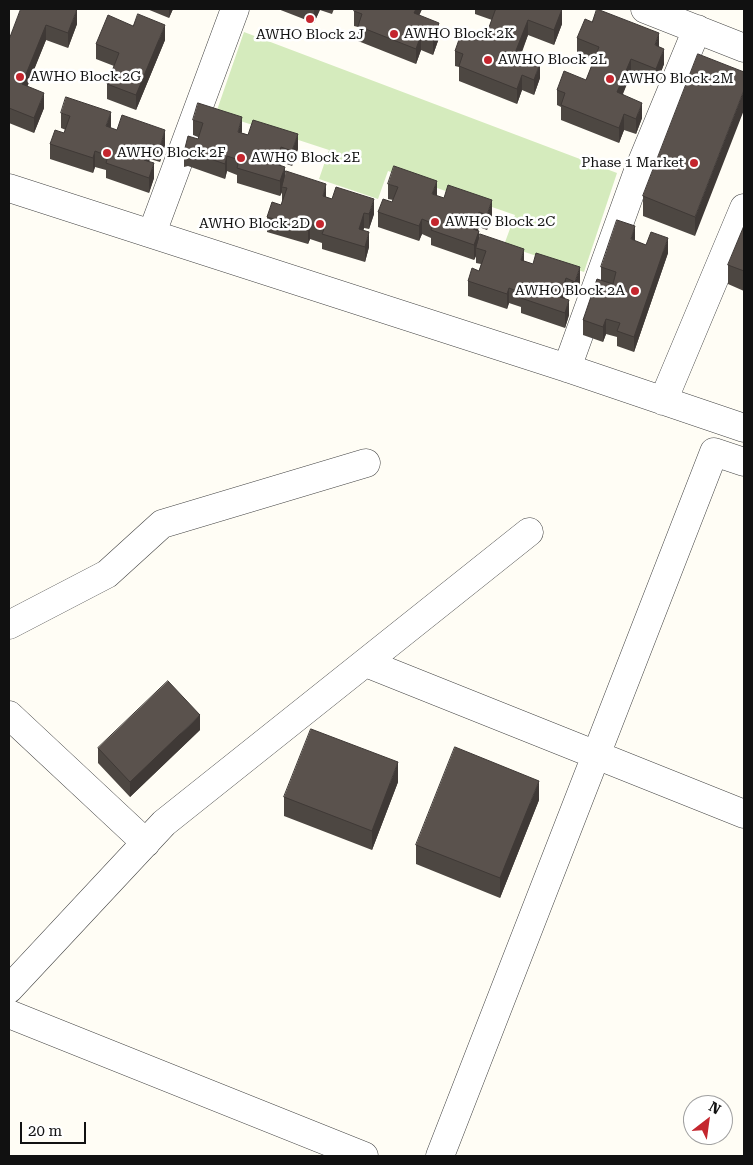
<!DOCTYPE html>
<html>
<head>
<meta charset="utf-8">
<style>
  body { margin:0 }
  #map { position:relative; width:753px; height:1165px; overflow:hidden; background:#fffdf5; font-family:"Roboto Serif",serif }
  canvas { display:block }
  .frame { position:absolute; inset:0; border:10px solid #111; pointer-events:none }
  .north { position:absolute; left:683px; top:1095px; width:50px; height:50px; box-sizing:border-box; background:#fff; border:1px solid #a0a0a0; border-radius:50%; rotate:30deg; font-size:14px; font-weight:700; line-height:20px; text-align:center; color:#111 }
  .north::after { content:''; display:block; margin:auto; width:18px; height:22px; background:#c4262e; clip-path:polygon(50% 0,100% 100%,50% 72%,0 100%) }
  .scale { position:absolute; left:20px; top:1122px; width:66px; height:22px; box-sizing:border-box; border:2px solid #111; border-top:0; padding-left:6px; font-size:15px; line-height:18px; white-space:nowrap; color:#111; -webkit-text-stroke:4px #fff; paint-order:stroke }
</style>
</head>
<body>
<div id="map">
<canvas width="753" height="1165"></canvas>
<div class="frame"></div>
<div class="north">N</div>
<div class="scale">20 m</div>
</div>
<script>
const g = document.querySelector('canvas').getContext('2d');
g.lineJoin = 'round';
function fillPath(path, color) {
  g.fillStyle = color;
  g.fill(path, 'evenodd');
}
function trace(path, color, width, dash) {
  g.strokeStyle = color;
  g.lineWidth = width;
  g.lineCap = dash ? 'butt' : 'round';
  g.setLineDash(dash || []);
  g.stroke(path);
}
function write(font, color, halo, rows, align = 'center') {
  g.font = font + ' "Roboto Serif",serif';
  g.lineWidth = 5;
  g.setLineDash([]);
  g.textBaseline = 'middle';
  g.strokeStyle = halo;
  g.fillStyle = color;
  for (const [text, x, y, turn = 0] of rows) {
    g.save();
    g.translate(x, y);
    g.rotate((+turn || 0) * Math.PI / 180);
    g.textAlign = isNaN(turn) ? turn : align;
    if (halo) g.strokeText(text, 0, 0);
    g.fillText(text, 0, 0);
    g.restore();
  }
}
const green = new Path2D(`
  M244 32 617 173 584 272 504 245 515 215 388 171 378 199 319 179 329 150 216 113Z`);
const minor = new Path2D(`
  M645 9 744 48
  M9 188 567 368 744 428
  M152 233 235 9
  M567 368 637 174 697 29
  M663 401 744 208
  M9 625 107 574 162 524 366 463
  M366 663 744 814
  M9 715 146 843
  M9 989 164 823 529 532
  M9 1014 364 1156
  M440 1156 714 452 744 462`);
const wall = new Path2D(`
  M21 9 77 24 68 48 46 40 27 86 44 108 34 133 9 123V40Z
  M147 9H173L169 18Z
  M278 9H334L332 14 320 10 314 23Z
  M422 9 419 15 439 38 433 55 421 50 416 64 358 41V27L354 26V11Z
  M475 9H560L562 24 554 45 528 35 521 55 540 78 534 95 522 90 517 104 459 81V67L455 66V51L484 40 492 20 475 14Z
  M577 38 659 47 664 64 656 85 631 74 623 94 642 118 636 134 624 130 619 143 561 120V107L557 105V90L586 80 594 60 577 53Z
  M165 40 136 110 107 99V84L114 66 96 59V44Z
  M698 54 695 236 643 216V196Z
  M61 113 111 127 110 128 165 145 160 162 150 159 149 161 154 178 149 193 106 178V170L95 167 93 173 50 159V144L64 133 66 130 61 128Z
  M193 120 242 133 298 149 292 166 281 162 280 165 285 177 326 197 374 214 369 229 364 228 363 231 369 247 365 262 322 249V243L310 239 308 244 267 232V217L281 205 283 202H282V192L280 196 237 183V175L227 171 225 179 188 166 184 167V152L198 139V137L193 135Z
  M388 184 437 196 492 215 487 230 479 227 478 230 479 237 524 261 580 282 575 297 566 294 564 298 569 315 565 328 521 313V307L509 303 507 309 468 296V281L479 271 481 264 476 263V256L474 260 431 245V238L422 234 419 241 378 227V212L392 202 393 200 388 199Z
  M744 226V291L728 284V265Z
  M635 241 668 253 634 352 617 346V337L606 334 603 342 583 335V320L601 280V267Z
  M200 730 130 797 98 763V748Z
  M398 782 372 850 284 816V797Z
  M539 800 500 898 416 864V845Z`);
const shadedWall = new Path2D(`
  M77 9V24L68 48V33Z
  M169 9H173L169 18Z
  M314 9H320L314 23Z
  M416 9H422L414 28V13Z
  M562 9V24L554 45V30Z
  M528 20V35L515 68V53Z
  M439 23V38L433 55V40Z
  M46 25V40L22 100V84Z
  M165 25V40L136 110V95Z
  M659 33V48L655 45Z
  M421 35V50L416 64V49Z
  M664 49V64L656 85V69Z
  M631 59V74L617 107V92Z
  M540 63V78L534 95V80Z
  M522 75V90L517 104V89Z
  M744 90V110L695 236V217Z
  M44 93V108L34 133V118Z
  M642 103V118L636 134V119Z
  M111 112V127L106 141V126Z
  M624 114V130L619 143V128Z
  M242 117V132L238 147V132Z
  M165 130V145L160 162V147Z
  M298 134V149L292 166V151Z
  M150 144V159L144 175V160Z
  M281 147V162L276 179V164Z
  M95 151V167L93 173V158Z
  M227 156V171L225 179V164Z
  M154 163V178L149 193V178Z
  M285 167V182L282 187V192L280 196V181Z
  M437 181V196L432 194Z
  M326 184V199L323 196Z
  M374 199V214L369 229V214Z
  M492 200V215L487 230V215Z
  M479 212V227L473 244V229Z
  M364 213V228L359 244V229Z
  M422 219V234L419 241V226Z
  M310 224V239L308 244V229Z
  M635 226V241L631 239Z
  M479 231V246L476 248V256L474 260V245Z
  M369 232V247L365 262V247Z
  M668 238V253L634 352V337Z
  M524 249V264L521 260Z
  M580 267V282L575 297V282Z
  M566 278V294L560 312V297Z
  M509 288V303L507 309V294Z
  M569 300V315L565 328V313Z
  M606 319V334L603 342V327Z
  M200 715V730L130 797V782Z
  M398 762V782L372 850V831Z
  M539 781V800L500 898V878Z`);
const building = new Path2D(`
  M21 9H77L68 33 46 25 22 84 44 93 34 118 9 108V40Z
  M355 9H416L414 13 439 23 433 40 421 35 416 49 358 26 362 14 354 11Z
  M496 9H562L554 30 528 20 515 53 540 63 534 80 522 75 517 89 459 66 463 54 455 51 462 31 484 40Z
  M597 9 659 33 655 45 664 49 656 69 631 59 617 92 642 103 636 119 624 114 619 128 561 105 565 93 557 90 564 71 586 80 599 47 577 38 585 19 592 22Z
  M138 14 165 25 136 95 107 84 119 53 96 44 108 15 133 26Z
  M698 54 744 72V90L695 217 643 196Z
  M66 97 111 112 106 126 117 130 122 115 165 130 160 147 150 144 144 160 154 163 149 178 106 163 108 156 95 151 93 158 50 144 55 130 64 133 70 116 61 113Z
  M198 103 242 117 238 132 248 135 253 120 298 134 292 151 281 147 276 164 285 167 280 181 237 168 239 160 227 156 225 164 188 151 184 152 188 136 198 139 203 123 193 120Z
  M394 166 437 181 432 194 444 198 448 185 492 200 487 215 479 212 473 229 479 231 474 245 431 230 434 224 422 219 419 226 378 212 383 199 392 202 398 187 388 184Z
  M286 171 326 184 323 196 332 199 336 187 374 199 369 214 364 213 359 229 369 232 365 247 322 234 324 229 310 224 308 229 267 217 272 202 281 205 287 188 282 187Z
  M617 220 635 226 631 239 646 245 651 232 668 238 634 337 617 331 620 323 606 319 603 327 583 320 597 279 613 284 616 272 601 267Z
  M744 226V271L728 265Z
  M480 234 524 249 521 260 533 264 536 253 580 267 575 282 566 278 560 297 569 300 565 313 521 298 522 293 509 288 507 294 468 281 472 268 479 271 486 251 476 248Z
  M168 681 200 715 130 782 98 748Z
  M311 729 398 762 372 831 284 797Z
  M455 747 539 781 500 878 416 845Z`);
const markers = [
  [310,19,5,"#c4262e"],
  [394,34,5,"#c4262e"],
  [488,60,5,"#c4262e"],
  [20,77,5,"#c4262e"],
  [610,79,5,"#c4262e"],
  [107,153,5,"#c4262e"],
  [241,158,5,"#c4262e"],
  [694,163,5,"#c4262e"],
  [435,222,5,"#c4262e"],
  [320,224,5,"#c4262e"],
  [635,291,5,"#c4262e"]
];
const poiNames = [
  ["AWHO Block 2K",404,34],
  ["AWHO Block 2J",310,35,"center"],
  ["AWHO Block 2L",498,60],
  ["AWHO Block 2G",30,77],
  ["AWHO Block 2M",620,79],
  ["AWHO Block 2F",117,153],
  ["AWHO Block 2E",251,158],
  ["Phase 1 Market",684,163,"right"],
  ["AWHO Block 2C",445,222],
  ["AWHO Block 2D",310,224,"right"],
  ["AWHO Block 2A",625,291,"right"]
];
fillPath(green, '#d5ebbd');
trace(minor, '#444', 29);
trace(minor, '#fff', 28);
fillPath(wall, '#4d4742');
fillPath(shadedWall, '#3f3936');
fillPath(building, '#5a524d');
trace(building, '#3f3936', 1);
for (const [x, y, r, color] of markers) {
  const dot = new Path2D();
  dot.arc(x, y, r, 0, 2 * Math.PI);
  g.fillStyle = color;
  g.fill(dot);
  trace(dot, '#fff', 2);
}
write('14px', '#111', '#fff', poiNames, 'left');
</script>
</body>
</html>
